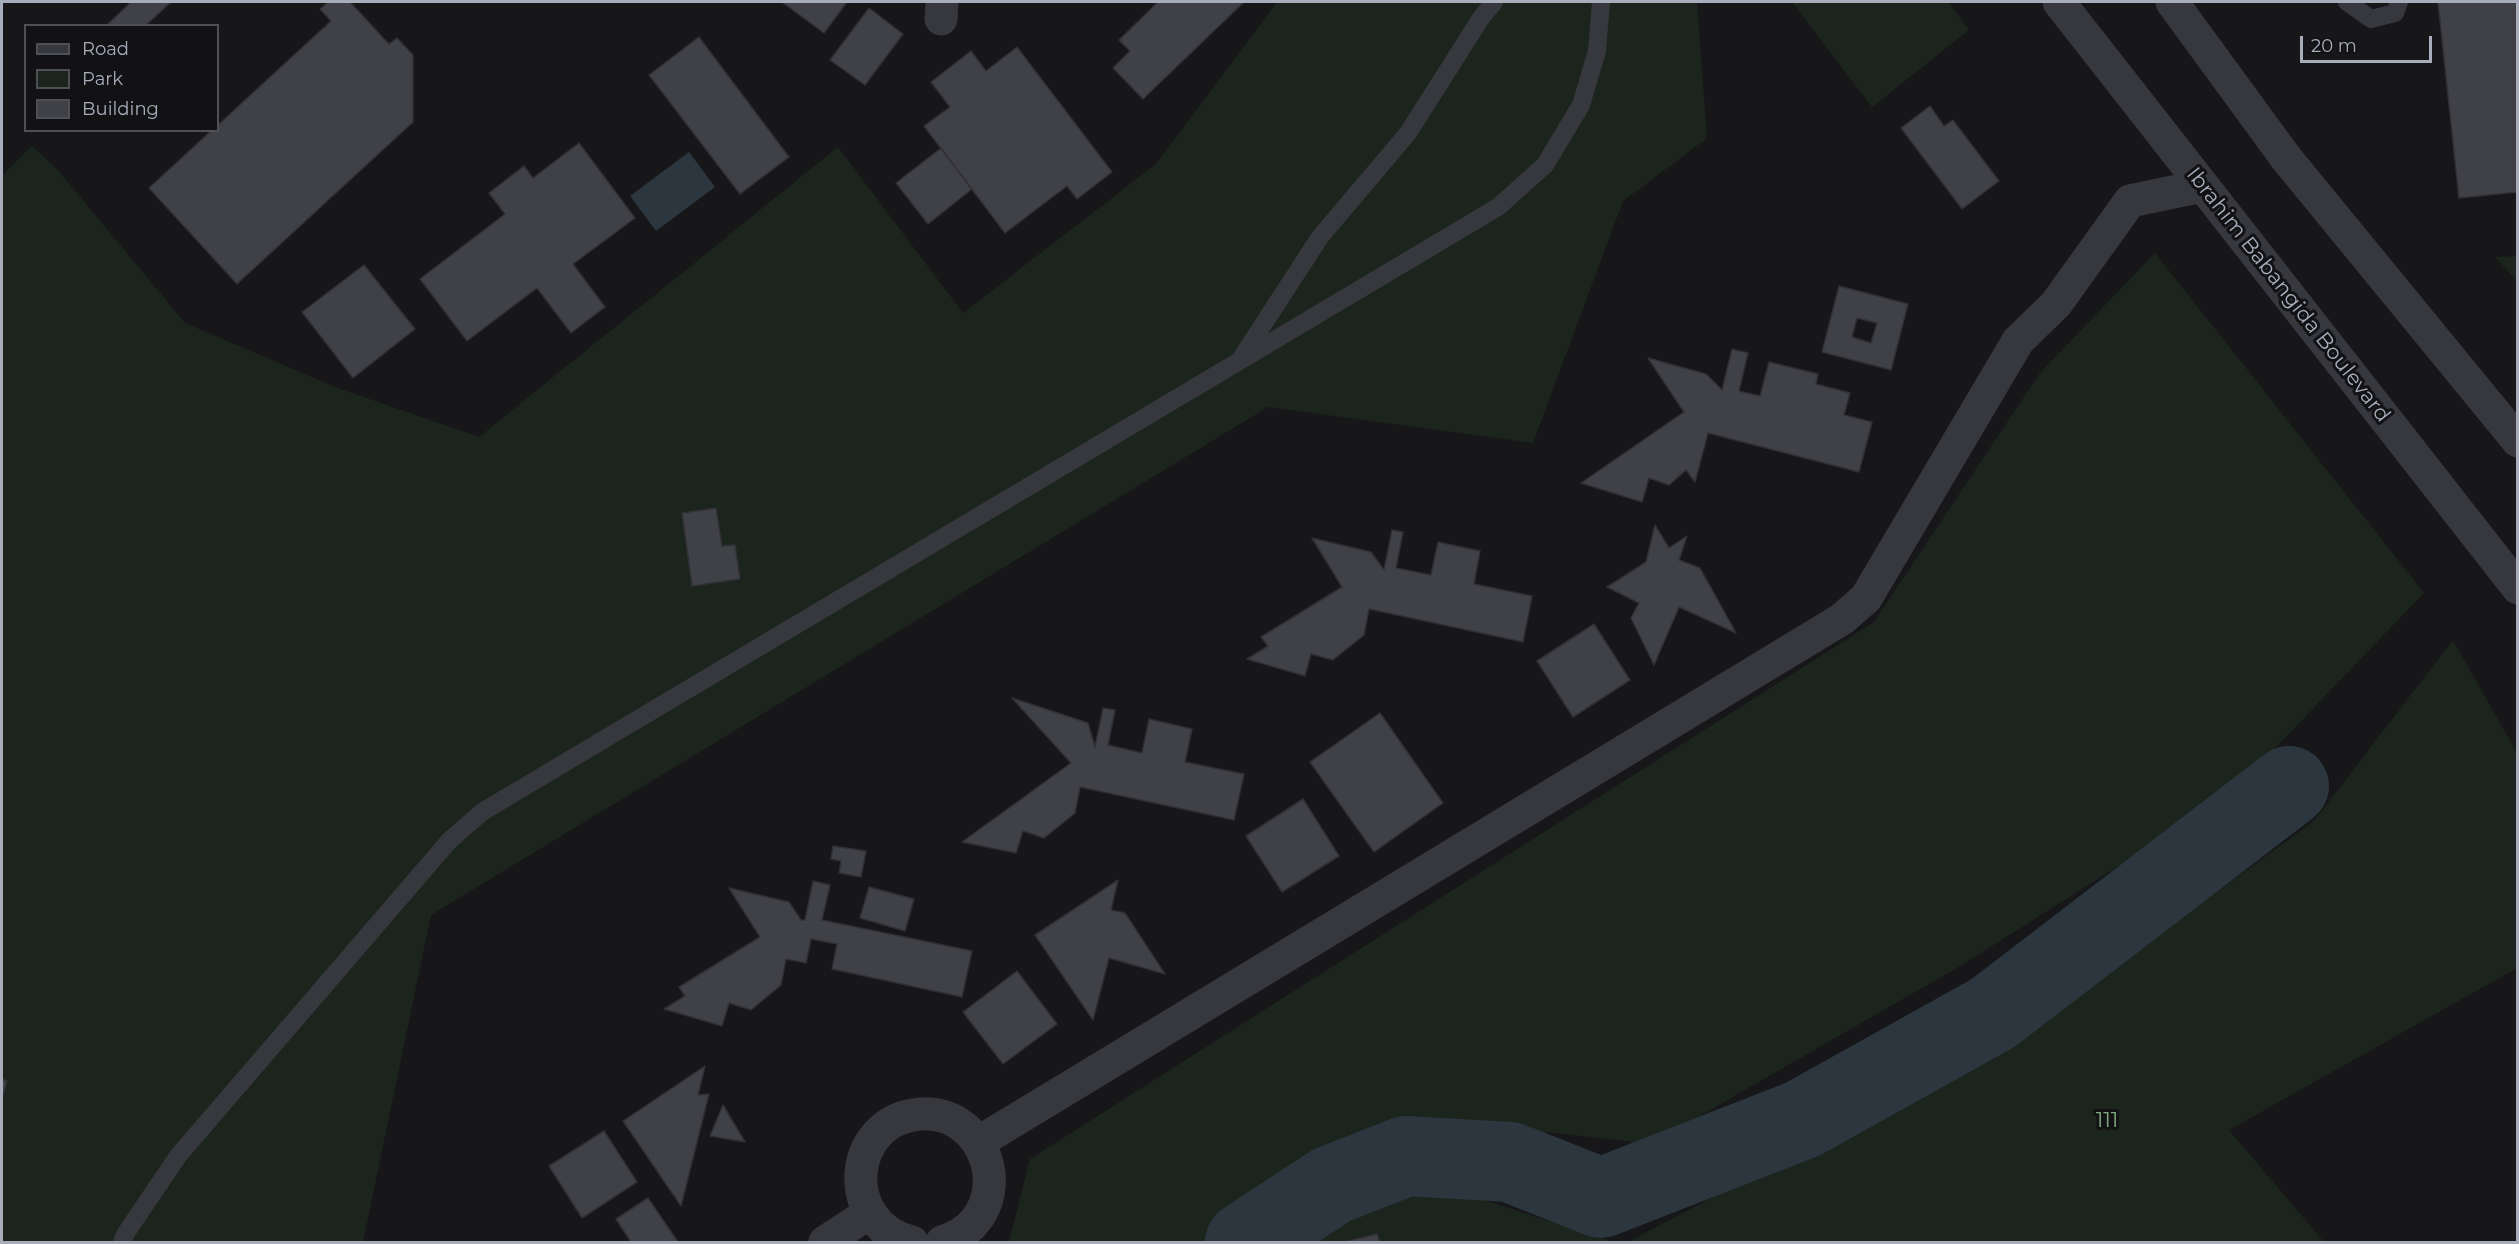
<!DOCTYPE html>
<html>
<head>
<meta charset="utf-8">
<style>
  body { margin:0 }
  #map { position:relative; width:2519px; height:1244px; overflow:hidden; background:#171719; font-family:Montserrat,sans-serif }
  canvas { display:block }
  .frame { position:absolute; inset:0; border:3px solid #a7adba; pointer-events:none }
  .legend { position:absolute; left:24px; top:24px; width:195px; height:108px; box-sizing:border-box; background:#121214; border:2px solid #4e5056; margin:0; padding:8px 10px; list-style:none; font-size:18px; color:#a7adba }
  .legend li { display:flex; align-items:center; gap:12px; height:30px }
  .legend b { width:30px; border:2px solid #4e5056 }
  .scale { position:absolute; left:2300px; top:36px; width:132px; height:27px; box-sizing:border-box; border:3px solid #a7adba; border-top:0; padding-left:8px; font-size:18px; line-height:21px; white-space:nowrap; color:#a7adba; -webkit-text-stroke:4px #121214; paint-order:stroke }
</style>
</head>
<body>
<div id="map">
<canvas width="2519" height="1244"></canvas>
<div class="frame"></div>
<ul class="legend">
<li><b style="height:8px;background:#37383e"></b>Road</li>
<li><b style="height:16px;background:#1c251d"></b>Park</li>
<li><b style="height:16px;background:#404146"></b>Building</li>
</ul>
<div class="scale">20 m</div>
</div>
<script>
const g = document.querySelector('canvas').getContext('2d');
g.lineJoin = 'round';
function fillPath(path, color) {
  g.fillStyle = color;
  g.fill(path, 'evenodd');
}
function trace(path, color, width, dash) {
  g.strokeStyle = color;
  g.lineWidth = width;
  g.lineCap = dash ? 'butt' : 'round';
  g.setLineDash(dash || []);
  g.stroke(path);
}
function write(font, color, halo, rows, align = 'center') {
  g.font = font + ' Montserrat,sans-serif';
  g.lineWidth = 6;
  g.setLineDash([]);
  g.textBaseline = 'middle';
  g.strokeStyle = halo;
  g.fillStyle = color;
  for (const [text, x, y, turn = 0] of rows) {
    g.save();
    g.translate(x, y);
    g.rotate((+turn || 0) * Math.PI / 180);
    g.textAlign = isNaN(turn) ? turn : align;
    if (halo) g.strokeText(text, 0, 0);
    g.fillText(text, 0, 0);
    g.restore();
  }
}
const green = new Path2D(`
  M1277 2H1697L1707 138 1623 201 1533 443 1268 407 431 915 363 1242H2V176L32 146 57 169 185 323 335 387 479 437 838 147 963 313 1156 164Z
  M1792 2H1948L1969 30 1872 107Z
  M2155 253 2424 593 2229 796 1962 965 1651 1144 1512 1128 1316 1149 1222 1242H1009L1030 1159 1874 622 2040 373Z
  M2517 256H2518L2517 281 2495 257Z
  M2453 640 2517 753V968L2229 1130 2324 1242H1628L2019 1036 2314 821Z
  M1456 1191 1614 1242H1312L1362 1200Z`);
const water = new Path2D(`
  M689 152 715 187 656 231 630 196Z`);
const river = new Path2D(`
  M1245 1242 1332 1185 1406 1156 1510 1162 1601 1198 1803 1119 1993 1013 2289 786`);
const building = new Path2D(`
  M131 2H171L145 26H106Z
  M328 2H350L389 44 397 38 413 55V122L237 284 149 188 212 130H218V125L331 21 320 9Z
  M782 2H847L824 33Z
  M1158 2H1244L1143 99 1113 68 1130 51 1119 40Z
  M2438 2H2518V192L2459 198Z
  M869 8 903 34 865 85 830 60Z
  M699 37 789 157 740 194 649 75Z
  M1017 47 1112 172 1077 199 1067 186 1005 233 924 126 950 107 931 82 971 51 986 71Z
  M1930 106 1944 126 1953 120 1999 181 1962 209 1901 128Z
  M579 143 635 218 573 264 605 307 571 333 537 288 467 341 420 279 505 214 489 193 524 166 533 178Z
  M941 148 972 189 928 224 896 183Z
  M364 265 415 329 353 378 302 312Z
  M1839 286 1908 304 1891 370 1822 352ZM1857 318 1877 323 1871 343 1852 337Z
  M1732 349 1748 353 1739 391 1760 396 1769 362 1818 374 1816 384 1850 393 1844 415 1872 422 1859 472 1708 433 1695 482 1686 470 1669 485 1649 478 1642 502 1581 483 1684 412 1648 358 1706 374 1722 390Z
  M716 508 722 546 735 545 740 579 692 586 682 513Z
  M1655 525 1669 548 1687 536 1679 560 1700 568 1736 633 1679 607 1654 665 1631 618 1639 603 1607 587 1646 562Z
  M1392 530 1403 532 1396 568 1431 575 1438 542 1480 551 1474 584 1532 596 1523 642 1369 609 1364 635 1333 660 1311 654 1305 676 1247 659 1268 646 1261 637 1342 587 1312 538 1371 552 1384 570Z
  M1594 624 1630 680 1573 717 1537 661Z
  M1012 698 1088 723 1095 747 1103 708 1115 710 1108 745 1142 753 1149 719 1192 729 1185 762 1244 774 1234 820 1080 787 1075 813 1044 838 1023 831 1016 853 962 842 1071 763Z
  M1380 713 1443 803 1374 852 1310 762Z
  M1303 799 1339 856 1282 892 1246 836Z
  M833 846 866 851 861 877 839 873 841 861 831 859Z
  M1118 880 1111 910 1125 913 1165 974 1109 958 1093 1020 1035 935Z
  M813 881 830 885 822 920 972 951 962 997 832 969 837 944 811 939 806 963 786 959 781 985 751 1010 729 1003 722 1026 664 1009 685 996 679 987 760 937 729 888 789 902 801 920H805Z
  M869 887 914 899 905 931 860 918Z
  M1017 971 1057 1024 1003 1064 963 1012Z
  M705 1066 698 1095 709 1094 681 1206 623 1121Z
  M2 1079 7 1081 2 1099Z
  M723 1105 745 1142 710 1136Z
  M604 1131 637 1182 582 1218 549 1166Z
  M648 1198 678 1242H631L616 1219Z
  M1377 1234 1380 1242H1344Z`);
const service = new Path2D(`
  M2347 2 2371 19 2395 13 2399 2
  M1242 357 1320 237 1408 133 1481 18 1494 2
  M122 1242 126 1233 178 1156 449 841 482 812 1498 207 1545 165 1581 105 1597 51 1601 2`);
const minor = new Path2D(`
  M941 19 942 2
  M979 1142 1842 619 1866 598 2018 341 2056 304 2130 201 2202 186
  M825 1242 869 1213
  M912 1242C839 1225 846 1119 921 1114 977 1110 1009 1178 976 1220 967 1232 955 1237 942 1242`);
const tertiary = new Path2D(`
  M2059 2 2518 588
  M2172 2 2286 158 2518 441`);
const streetNames = [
  ["Ibrahim Babangida Boulevard",2288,295,52]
];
const parkNames = [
  ["111",2107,1121]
];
fillPath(green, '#1c251d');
fillPath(water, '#2b363e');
trace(river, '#2b363e', 80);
fillPath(building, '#404146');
trace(building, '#303035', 1.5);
trace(service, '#37383e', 18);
trace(minor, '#37383e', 33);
trace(tertiary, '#37383e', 33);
write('21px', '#a7adba', '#121214', streetNames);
write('21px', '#7da77f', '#121214', parkNames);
</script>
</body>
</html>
